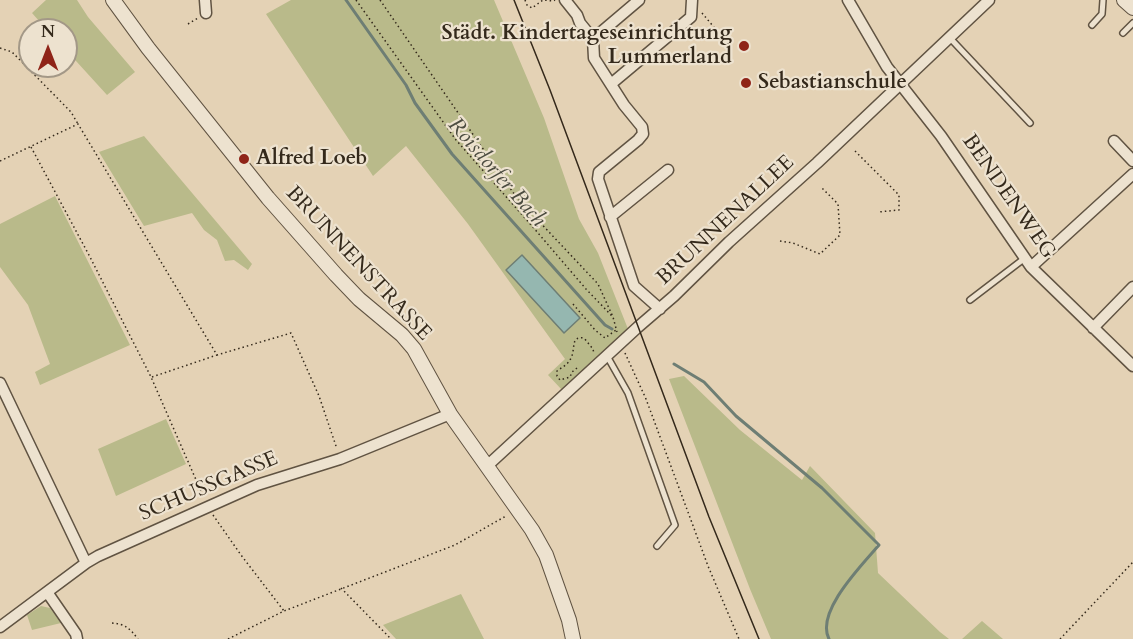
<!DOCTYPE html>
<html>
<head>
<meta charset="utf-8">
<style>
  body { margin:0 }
  #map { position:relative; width:1133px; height:639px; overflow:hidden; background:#e4d2b5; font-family:Cardo,serif }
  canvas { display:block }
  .north { position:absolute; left:18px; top:18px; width:60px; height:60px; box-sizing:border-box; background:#ede2cf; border:2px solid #a39887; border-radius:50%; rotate:0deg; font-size:16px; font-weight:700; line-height:24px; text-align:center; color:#34291b }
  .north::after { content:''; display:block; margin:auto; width:21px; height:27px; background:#8f2418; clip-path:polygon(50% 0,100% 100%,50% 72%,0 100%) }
</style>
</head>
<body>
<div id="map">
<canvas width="1133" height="639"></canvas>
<div class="north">N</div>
</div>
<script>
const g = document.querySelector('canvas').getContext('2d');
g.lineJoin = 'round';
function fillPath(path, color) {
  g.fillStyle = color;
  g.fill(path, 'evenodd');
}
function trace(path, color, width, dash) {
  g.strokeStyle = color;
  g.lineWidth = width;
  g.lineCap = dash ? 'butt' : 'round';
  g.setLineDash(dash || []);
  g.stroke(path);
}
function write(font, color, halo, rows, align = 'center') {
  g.font = font + ' Cardo,serif';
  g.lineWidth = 4.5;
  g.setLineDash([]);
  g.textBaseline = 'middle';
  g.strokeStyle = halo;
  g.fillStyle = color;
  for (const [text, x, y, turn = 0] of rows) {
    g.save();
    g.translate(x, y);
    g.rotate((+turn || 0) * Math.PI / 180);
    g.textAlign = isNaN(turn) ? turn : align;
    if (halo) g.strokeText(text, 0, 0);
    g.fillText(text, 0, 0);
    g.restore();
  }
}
const green = new Path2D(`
  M46 0H77L88 17 135 72 107 95 66 50V30H47L32 13Z
  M291 0H494L544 118 579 219 598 253 628 329 562 390 548 375 565 359 468 224 406 146 373 176 266 14Z
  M144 136 252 264 248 270 234 260 225 261 217 240 204 230 192 213 144 226 99 152Z
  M55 196 130 345 40 385 35 372 50 364 28 305 0 267V224Z
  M684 376 740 430 802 480 810 466 875 533 878 573 940 632 949 639H771L750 589 669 379Z
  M166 419 186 464 116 496 98 449Z
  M461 594 484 639H396L383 625Z
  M41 606 50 608 61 623 32 630 27 615Z
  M982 621 1003 639H962Z`);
const water = new Path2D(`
  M522 255 580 318 564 333 506 270Z`);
const stream = new Path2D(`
  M346 0 406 85 415 103 452 154 605 325 612 329
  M674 364 704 382 736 416 822 488 879 545C862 565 815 612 829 639`);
const path = new Path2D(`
  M356 0 456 140 532 226 586 289 612 316
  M380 0 517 198 598 284 613 317 617 332
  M525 0 527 5 532 8 543 0 553 1 555 0
  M702 13 729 45
  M188 24 198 18
  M0 48 12 52 71 112 78 124
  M31 147 90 257 151 377 204 498
  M855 151 899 195V210L878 212
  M0 161 78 124 217 355 291 333 319 396 337 449
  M780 241 793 243 820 254 840 235 838 204 822 188
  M573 304 595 330 605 338 616 330
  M625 353 646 399 708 566 739 639
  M577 368 572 372 570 377 560 380 557 376V371C562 367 568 365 571 358 576 348 570 336 584 338L593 349 594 354
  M152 377 217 355
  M213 515 241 555 284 611
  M341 588 391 639
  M112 623C126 624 130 629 138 639
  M228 639 284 611 455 545 506 516
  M1060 639 1133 562`);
const service = new Path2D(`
  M1092 25 1102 14 1103 0
  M1123 33 1133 23
  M949 37 1030 123
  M970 300 1025 258
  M607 356 628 393 675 525 657 546`);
const minor = new Path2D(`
  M205 0 206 13
  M565 0 577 15 580 23 593 39 594 58 624 105 642 127 643 134 638 140 599 172 598 179 634 286 660 309
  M848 0 887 67 941 136 1031 267 1133 366
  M593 39 639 0
  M611 84 691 17 692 0
  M1114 141 1133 161
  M610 217 668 170
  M1031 267 1133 174
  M1093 328 1133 287
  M0 383 86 563
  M487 466 638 327 674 296 729 242 817 163 989 0
  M47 592 76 634 77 639
  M0 627 86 563 98 556 257 485 340 459 450 414`);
const tertiary = new Path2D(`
  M113 0 148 48 268 198 336 275 359 299 402 335 414 349 450 414 532 530 546 555 569 620 573 639
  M1124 0 1133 8`);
const tram = new Path2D(`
  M514 0 550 90 709 517 759 639`);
const markers = [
  [744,46,6,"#8f2418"],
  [746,83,6,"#8f2418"],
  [244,159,6,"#8f2418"]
];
const poiNames = [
  ["Städt. Kindertageseinrichtung",732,34,"right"],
  ["Lummerland",732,58,"right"],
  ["Sebastianschule",758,83],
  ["Alfred Loeb",256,159]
];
const streetNames = [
  ["BENDENWEG",1008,197,55],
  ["BRUNNENALLEE",726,221,-43],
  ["BRUNNENSTRASSE",358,264,47],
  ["SCHUSSGASSE",209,487,-23]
];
const waterNames = [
  ["Roisdorfer Bach",496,173,49]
];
fillPath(green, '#b9ba8a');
fillPath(water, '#95b7b0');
trace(water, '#6e7e74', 1.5);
trace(stream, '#6e7e74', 3);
trace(service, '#605342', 8);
trace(minor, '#605342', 13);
trace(tertiary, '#605342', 16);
trace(path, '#34291b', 1.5, [1.5, 3]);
trace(service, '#ede2cf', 5);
trace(minor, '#ede2cf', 10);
trace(tertiary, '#ede2cf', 14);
trace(tram, '#34291b', 1.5);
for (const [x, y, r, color] of markers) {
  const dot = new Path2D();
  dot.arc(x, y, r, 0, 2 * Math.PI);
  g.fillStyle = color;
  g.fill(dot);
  trace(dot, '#ede2cf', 2);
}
write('bold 21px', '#34291b', '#ede2cf', poiNames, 'left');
write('21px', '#34291b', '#ede2cf', streetNames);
write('italic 22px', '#4c4c40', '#ede2cf', waterNames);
</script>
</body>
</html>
